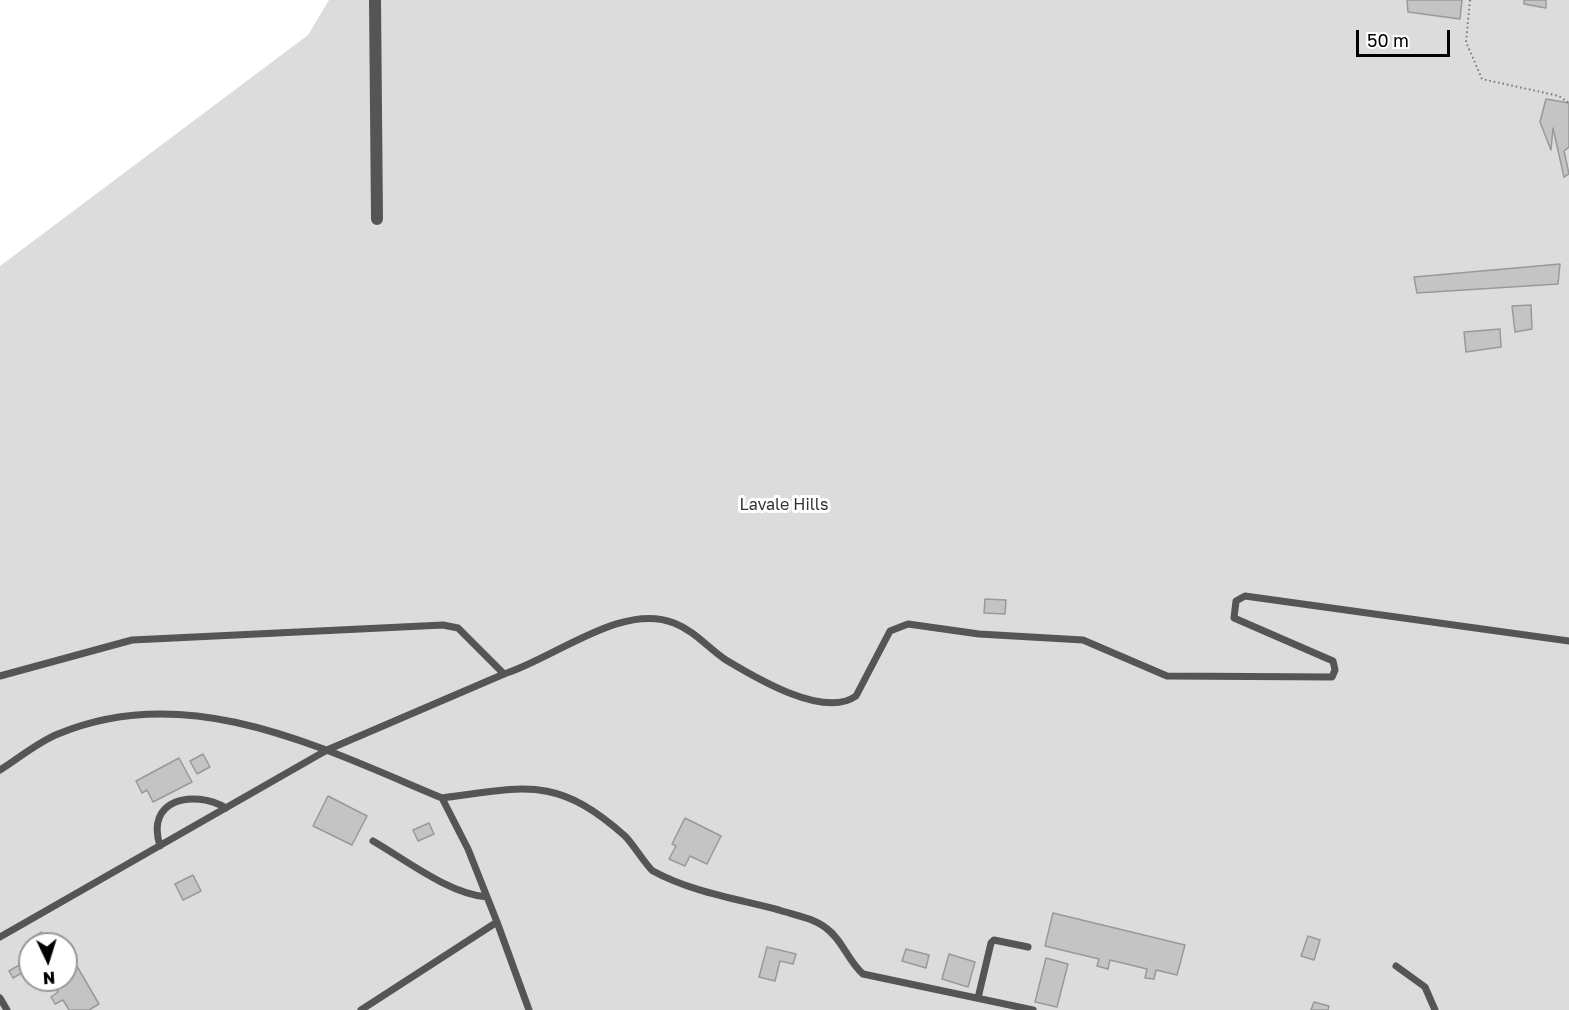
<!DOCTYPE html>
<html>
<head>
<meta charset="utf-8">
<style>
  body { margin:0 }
  #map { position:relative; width:1569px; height:1010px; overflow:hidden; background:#fff; font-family:"Golos Text",sans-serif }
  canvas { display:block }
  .north { position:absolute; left:18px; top:932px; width:60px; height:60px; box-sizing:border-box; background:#fff; border:2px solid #999; border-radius:50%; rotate:176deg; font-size:16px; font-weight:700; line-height:24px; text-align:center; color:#000 }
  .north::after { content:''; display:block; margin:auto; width:21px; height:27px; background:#000; clip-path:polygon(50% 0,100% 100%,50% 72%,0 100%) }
  .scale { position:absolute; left:1356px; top:30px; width:94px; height:27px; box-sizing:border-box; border:3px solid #000; border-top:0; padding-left:8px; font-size:18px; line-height:21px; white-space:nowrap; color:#000; -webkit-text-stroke:4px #fff; paint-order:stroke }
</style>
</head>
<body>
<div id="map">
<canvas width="1569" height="1010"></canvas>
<div class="north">N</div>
<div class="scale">50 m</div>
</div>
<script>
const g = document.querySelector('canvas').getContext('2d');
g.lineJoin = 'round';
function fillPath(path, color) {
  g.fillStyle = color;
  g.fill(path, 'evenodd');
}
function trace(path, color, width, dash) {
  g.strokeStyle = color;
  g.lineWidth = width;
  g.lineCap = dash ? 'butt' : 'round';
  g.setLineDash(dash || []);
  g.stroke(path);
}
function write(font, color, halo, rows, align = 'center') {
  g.font = font + ' "Golos Text",sans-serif';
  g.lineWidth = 6;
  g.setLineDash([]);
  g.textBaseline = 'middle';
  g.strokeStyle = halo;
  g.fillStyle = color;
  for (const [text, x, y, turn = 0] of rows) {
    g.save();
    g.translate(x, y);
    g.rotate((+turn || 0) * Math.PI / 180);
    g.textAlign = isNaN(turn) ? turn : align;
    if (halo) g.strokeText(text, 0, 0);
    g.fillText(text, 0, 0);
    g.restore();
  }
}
const green = new Path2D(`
  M329 0H1569V1010H0V266L308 35ZM30 944H66V980H30Z`);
const building = new Path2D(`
  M1407 0H1462L1460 19 1408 12Z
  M1524 0H1546V8L1524 4Z
  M1546 99 1569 103V147L1564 151 1569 174 1564 177 1553 128 1551 150 1540 122Z
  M1560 264 1558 284 1417 293 1414 277Z
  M1531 305 1532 329 1515 332 1512 306Z
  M1500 329 1501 347 1466 352 1464 332Z
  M985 599 1006 600 1005 614 984 613Z
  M203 754 210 767 197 774 190 761Z
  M179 758 192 782 153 802 147 790 142 793 136 781Z
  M328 796 367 816 352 845 313 826Z
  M685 818 721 836 707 864 690 856 685 866 669 859 676 846 672 844Z
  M429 823 434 834 418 841 413 830Z
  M193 875 201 891 183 900 175 884Z
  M1053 913 1185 945 1177 975 1156 970 1154 979 1145 978 1147 969 1110 960 1108 969 1097 966 1099 959 1045 946Z
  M41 932 47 939 40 944 35 937Z
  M1308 936 1320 940 1314 960 1301 956Z
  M767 947 796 954 793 964 780 961 775 981 759 977Z
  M906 949 929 955 926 968 902 961Z
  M949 954 975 962 968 987 942 979Z
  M71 956 99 1004 89 1010H69L63 1000 55 1004 51 997 58 992 51 980H66V959Z
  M1046 958 1068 964 1057 1007 1035 1002Z
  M21 964 25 971 13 978 9 971Z
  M1314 1002 1329 1006 1328 1010H1311Z`);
const path = new Path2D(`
  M1470 0 1466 42 1482 79 1559 96 1569 103`);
const lane = new Path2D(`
  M0 676 132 640 443 625 458 628 504 674
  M0 770C19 758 38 742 58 734 188 679 322 748 442 798L468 849 497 922
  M442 798C526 787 556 775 625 836 633 844 648 868 653 871 691 892 738 899 779 910 795 915 813 918 826 928 842 939 848 961 863 974L1033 1010
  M373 841C406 860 449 894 487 897
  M160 846C145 799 193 789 226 808
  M0 937 327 750 504 674C555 658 622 602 674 623 695 631 708 648 726 660 756 678 824 719 856 696L890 631 908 624 979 634 1083 640 1167 676 1332 677 1335 670 1333 661 1234 618 1236 601 1245 596 1569 641
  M1396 966 1425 987 1435 1010
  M0 998 7 1010
  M978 998 991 943 994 940 1028 947
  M361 1010 497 922 529 1010`);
const street = new Path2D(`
  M375 0 377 219`);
const parkNames = [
  ["Lavale Hills",784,505]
];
fillPath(green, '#dcdcdc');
fillPath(building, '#c4c4c4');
trace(building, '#999', 1.5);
trace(path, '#777', 2, [1.5, 3]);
trace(lane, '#555', 7);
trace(street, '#555', 12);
write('16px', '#333', '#fff', parkNames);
</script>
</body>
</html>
